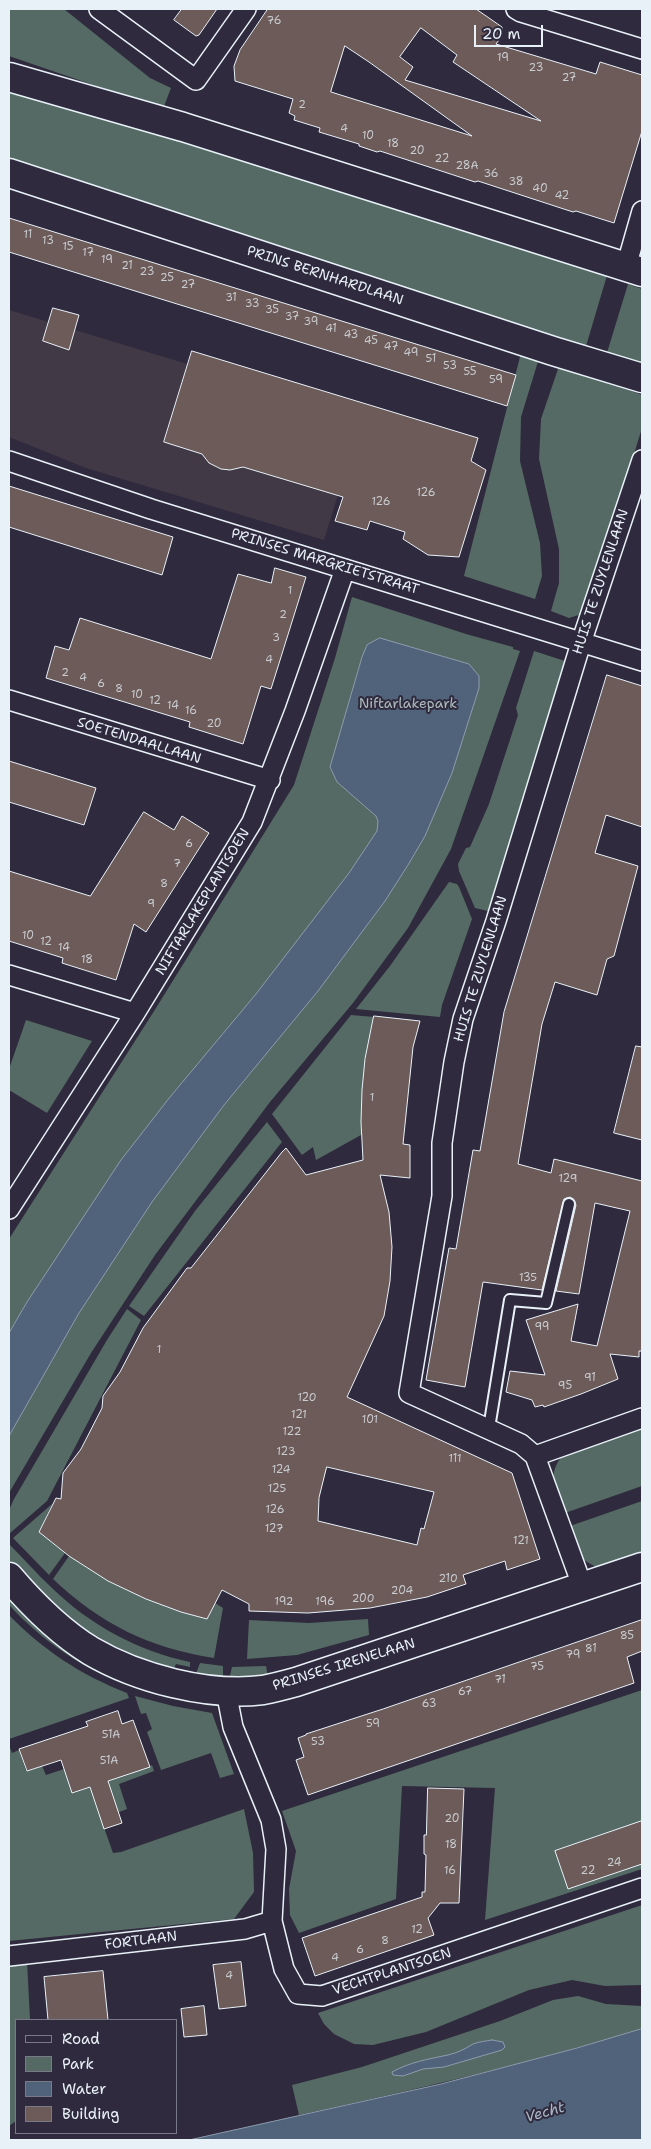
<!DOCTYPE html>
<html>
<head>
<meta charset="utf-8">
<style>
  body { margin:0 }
  #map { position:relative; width:651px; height:2149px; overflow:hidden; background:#2f2a3d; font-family:"Shantell Sans",sans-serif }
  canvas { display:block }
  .frame { position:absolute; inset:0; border:10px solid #e8f1f8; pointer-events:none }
  .legend { position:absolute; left:15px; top:2019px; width:162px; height:115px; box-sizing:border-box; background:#2f2a3d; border:1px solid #797a88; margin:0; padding:6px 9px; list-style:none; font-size:15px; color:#e8f1f8 }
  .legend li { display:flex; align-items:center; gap:10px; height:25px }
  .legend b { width:25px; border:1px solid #797a88 }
  .scale { position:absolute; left:474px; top:25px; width:69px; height:22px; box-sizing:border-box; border:2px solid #e8f1f8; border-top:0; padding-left:6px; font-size:15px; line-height:18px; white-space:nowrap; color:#e8f1f8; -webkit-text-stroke:4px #2f2a3d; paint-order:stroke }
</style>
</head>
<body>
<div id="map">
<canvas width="651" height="2149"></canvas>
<div class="frame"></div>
<ul class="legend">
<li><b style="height:6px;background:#2f2a3d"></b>Road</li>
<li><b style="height:14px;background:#556a64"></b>Park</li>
<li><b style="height:14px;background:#50637b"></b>Water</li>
<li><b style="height:14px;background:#6d5b5a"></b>Building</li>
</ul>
<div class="scale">20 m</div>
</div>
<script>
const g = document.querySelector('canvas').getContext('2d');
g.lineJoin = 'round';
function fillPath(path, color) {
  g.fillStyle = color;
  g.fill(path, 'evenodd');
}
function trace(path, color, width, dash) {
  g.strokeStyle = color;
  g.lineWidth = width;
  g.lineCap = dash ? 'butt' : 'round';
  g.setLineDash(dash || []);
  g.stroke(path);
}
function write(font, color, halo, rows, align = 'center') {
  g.font = font + ' "Shantell Sans",sans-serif';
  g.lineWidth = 4;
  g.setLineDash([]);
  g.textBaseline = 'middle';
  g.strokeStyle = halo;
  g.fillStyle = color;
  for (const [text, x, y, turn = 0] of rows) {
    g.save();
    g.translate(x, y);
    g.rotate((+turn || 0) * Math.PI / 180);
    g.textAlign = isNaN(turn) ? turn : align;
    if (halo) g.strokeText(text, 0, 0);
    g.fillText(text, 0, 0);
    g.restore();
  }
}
const built = new Path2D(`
  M9 310 362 417 324 540 86 468 9 437Z`);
const green = new Path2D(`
  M9 9H64L150 78 171 88 163 109 9 56Z
  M9 83 608 272 584 353 9 164Z
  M628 284 642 289V368L606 356Z
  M522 349 540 355 521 417 520 461 540 543 542 576 535 599 464 576Z
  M560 363 642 395V428L585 613 569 618 551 611 559 583V549L539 459 541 419Z
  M352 597 466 634 513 647V649L520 651 451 849 408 928 353 1003 270 1102 155 1255 91 1353 9 1493V1239L156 1008 294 785 335 658Z
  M534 651 565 661 488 911 475 908 459 871 458 864 466 848 470 847 489 804 518 715 516 708Z
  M449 882 457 884 459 887 472 919 442 1005 440 1017 356 1009 390 966Z
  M351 1015 374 1017 365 1064 361 1135 316 1160 313 1147 302 1155 272 1114Z
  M26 1020 92 1041 47 1113 9 1090V1069Z
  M267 1122 282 1142 144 1316 129 1306 195 1211Z
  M127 1309 141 1320 47 1501 9 1534V1510L14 1499 107 1340Z
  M642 1428V1486L565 1513C557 1490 545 1476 563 1455Z
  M642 1501V1556L601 1570 582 1559 570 1526Z
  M52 1504 39 1532 65 1553 49 1575 13 1538Z
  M9 1544C23 1558 37 1574 52 1588 90 1625 138 1651 190 1662V1667L176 1664 173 1671C152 1663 128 1657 108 1646 69 1624 38 1594 9 1560Z
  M69 1556C113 1585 157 1605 207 1619L215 1603 223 1608 214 1658C149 1648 101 1624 53 1579Z
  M9 1594 184 1697V1700C173 1700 161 1696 150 1693 95 1677 48 1647 9 1605Z
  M9 1615C43 1650 81 1675 127 1693L129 1698 9 1739Z
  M368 1619 369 1635 297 1655 247 1659 249 1620 309 1623Z
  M200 1663 223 1666V1680L195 1676Z
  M266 1666 268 1677 229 1680 232 1667Z
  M642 1690V1869L485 1920 495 1788 402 1786 396 1899 299 1933 290 1915 289 1889 296 1851 282 1811Z
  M135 1696 173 1706 212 1713 234 1774 220 1778 211 1753 161 1770 147 1732 152 1729 146 1713 141 1714Z
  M9 1745 12 1753 19 1750 26 1771 42 1766 46 1775 64 1769 73 1793 149 1767 152 1765 154 1771 119 1784 127 1809 101 1819 113 1853 121 1852 244 1809 253 1853 254 1892 234 1919 9 1941Z
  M642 1905V1985L605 1986 572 1980 529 1990 426 2032 373 2045 354 2044 334 2034 324 2024 318 2013Z
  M27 1961 30 2020H16V2121L9 2126V1962Z
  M578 1996 606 2004 642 2006V2029C529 2063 415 2090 299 2115L292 2085 362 2067 500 2021 553 2000Z`);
const water = new Path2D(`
  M380 638 469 664 479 676V688L452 773 425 836 408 865 385 901 318 991 224 1105 152 1202 79 1313 9 1436V1333L27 1302 121 1160 170 1097 256 994 349 873 377 831 378 821 376 816 337 782 330 767 362 657 367 645Z
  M642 2029V2140H189L441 2084 577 2048Z
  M492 2040 503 2042 505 2047 502 2050 444 2067 423 2069 403 2076 393 2075 392 2072C410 2062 429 2059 448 2055 457 2053 465 2049 473 2044 478 2042 486 2041 492 2040Z`);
const building = new Path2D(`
  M182 9H217L199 35 196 36 174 20Z
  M268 9H476L502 27V36L496 44 596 74 600 62 642 75V131L614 223 576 211 573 212 478 181 475 182 380 151 377 152 359 146V144L319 132 320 128 294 120 295 116 289 113 293 99 235 81 234 66 240 50ZM421 28 457 55 453 62 541 121 405 80 413 67 400 57ZM345 46 369 62 472 136 331 92Z
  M9 218 516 375 507 406 9 252Z
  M53 308 79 315 69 350 43 341Z
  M192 351 478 438 471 461 486 470 459 557 428 555 403 539 405 532 370 521 367 530 335 521 343 497 243 467 230 470 221 469 209 463 202 454 164 442Z
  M9 486 173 537 162 575 9 527Z
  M275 568 306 577 271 689 261 686 243 744 189 727 190 722 46 678 55 646 69 650 80 618 211 659 238 574 271 583Z
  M607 675 642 686V827L606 815 595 853 638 866 614 956 607 959 597 995 555 982 542 1024 518 1164 551 1173 554 1159 642 1181V1351H639V1357L610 1354 618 1379 581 1394 544 1407 543 1405 535 1407 532 1400 506 1392 510 1371 545 1375 526 1320 578 1304 571 1341 597 1346 630 1211 595 1203 579 1294 556 1291 576 1205 573 1199 570 1197 564 1199 542 1290 483 1282 465 1387 426 1380 449 1248 456 1249 473 1150 480 1151 504 1012Z
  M9 761 96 788 84 825 9 802Z
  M144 812 174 830 182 816 209 833 146 932 134 924 116 980 62 963 63 958 9 941V871L90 896Z
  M374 1016 420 1021 413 1047 403 1144 410 1145V1178L380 1175 389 1212 392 1247 390 1281 384 1316 347 1397 512 1473 540 1559 507 1570 505 1561 463 1575 466 1584 427 1597 370 1608 308 1613 249 1611V1604L222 1590 207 1619 181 1612 146 1599 108 1581 69 1556 39 1532 56 1498 61 1499 63 1473 81 1449 102 1408 103 1396 120 1372 143 1328 187 1268H191L282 1152 286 1148 306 1175 363 1160 361 1122 362 1090 365 1059ZM327 1467 434 1492 424 1529 421 1528 417 1545 318 1521 319 1498Z
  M636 1046 642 1047V1140L614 1133Z
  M642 1620V1651L627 1657 634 1683 308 1795 296 1760 304 1757 298 1738 306 1735V1734L383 1709Z
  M118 1711 122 1724 133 1720 150 1767 108 1781 122 1823 104 1829 90 1787 72 1793 61 1760 27 1771 19 1749 88 1726 86 1722Z
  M428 1788 464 1789 459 1903H440L428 1918 434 1935 315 1976 302 1938 422 1897V1892H425L426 1855 424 1854V1835H426Z
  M642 1821V1864L568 1889 555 1851Z
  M241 1962 246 2006 219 2009 213 1965Z
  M103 1971 108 2020H48L44 1977Z
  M204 2006 207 2035 184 2037 181 2009Z`);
const lane = new Path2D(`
  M489 1428 510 1300 546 1303 569 1204`);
const street = new Path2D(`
  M99 9 196 80 246 9
  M516 9 521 12 642 49
  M626 267 642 211
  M9 461 151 509 642 661
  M9 700 270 780
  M9 975 135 1013
  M9 1209 135 1013 252 822 295 711 345 569
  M535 1456 642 1418
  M583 1588 535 1456 521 1444 409 1393 442 1196V1143L454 1062 463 1019 496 921 581 643 642 460
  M226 1691 233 1727 271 1820 276 1849 272 1921 284 1969 298 1994 322 1996 642 1888
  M9 1956 245 1929 272 1921`);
const secondary = new Path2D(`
  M9 77 183 127 642 272
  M9 173 553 351 642 378
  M9 1577C32 1604 60 1632 91 1651 137 1678 208 1697 263 1690 274 1688 285 1685 296 1682L642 1567`);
const numberNames = [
  ["76",274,21],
  ["19",503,58],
  ["23",536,68],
  ["27",569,78],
  ["2",302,105],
  ["4",344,129],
  ["10",368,136],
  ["18",393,144],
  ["20",417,151],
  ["22",442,159],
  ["28A",467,166],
  ["36",491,174],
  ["38",516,182],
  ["40",540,189],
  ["42",562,196],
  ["11",28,235],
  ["13",48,241],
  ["15",68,247],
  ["17",88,253],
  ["19",107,260],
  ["21",127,266],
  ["23",147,272],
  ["25",167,278],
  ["27",188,285],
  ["31",231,298],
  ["33",252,304],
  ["35",272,310],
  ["37",292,317],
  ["39",311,322],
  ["41",331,329],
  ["43",351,335],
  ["45",371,341],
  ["47",391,347],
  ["49",411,353],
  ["51",431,359],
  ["53",450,366],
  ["55",470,372],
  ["59",496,380],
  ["126",426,493],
  ["126",381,502],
  ["1",290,591],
  ["2",283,615],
  ["3",276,638],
  ["4",269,660],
  ["2",65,673],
  ["4",83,678],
  ["6",101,684],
  ["8",119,689],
  ["10",137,695],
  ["12",155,701],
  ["14",173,706],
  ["16",191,711],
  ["20",214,724],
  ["6",189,844],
  ["7",177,864],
  ["8",164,884],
  ["9",151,904],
  ["10",28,936],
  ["12",46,942],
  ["14",64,948],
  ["18",87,960],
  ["1",372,1098],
  ["129",568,1179],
  ["135",528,1278],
  ["99",542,1327],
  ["1",159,1350],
  ["91",590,1378],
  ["95",565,1386],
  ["120",307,1398],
  ["121",299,1415],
  ["101",370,1420],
  ["122",292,1432],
  ["123",286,1452],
  ["111",455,1459],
  ["124",281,1470],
  ["125",277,1489],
  ["126",275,1510],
  ["127",274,1529],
  ["121",521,1541],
  ["210",448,1579],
  ["204",402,1591],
  ["200",363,1599],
  ["192",284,1602],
  ["196",325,1602],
  ["85",627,1636],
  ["81",591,1649],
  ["79",573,1655],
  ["75",537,1667],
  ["71",500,1680],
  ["67",465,1692],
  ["63",429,1704],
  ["59",373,1724],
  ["51A",111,1735],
  ["53",318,1742],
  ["51A",109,1761],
  ["20",452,1819],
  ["18",451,1845],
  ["24",614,1863],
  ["16",450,1871],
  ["22",588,1871],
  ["12",417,1930],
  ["8",385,1941],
  ["6",360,1950],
  ["4",335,1958],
  ["4",229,1976]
];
const streetNames = [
  ["PRINS BERNHARDLAAN",325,276,18],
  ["PRINSES MARGRIETSTRAAT",325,562,17],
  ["HUIS TE ZUYLENLAAN",601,582,-72],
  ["SOETENDAALLAAN",139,741,17],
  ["NIFTARLAKEPLANTSOEN",203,902,-59],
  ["HUIS TE ZUYLENLAAN",481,969,-73],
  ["PRINSES IRENELAAN",344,1665,-17],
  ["FORTLAAN",141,1941,-7],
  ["VECHTPLANTSOEN",392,1972,-18]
];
const parkNames = [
  ["Niftarlakepark",408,704]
];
const waterNames = [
  ["Vecht",545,2113,-16]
];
fillPath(built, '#423946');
fillPath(green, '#556a64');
fillPath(water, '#50637b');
trace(water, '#8d9cad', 1);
fillPath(building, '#6d5b5a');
trace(building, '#e8f1f8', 1);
trace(lane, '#e8f1f8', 14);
trace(street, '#e8f1f8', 22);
trace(secondary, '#e8f1f8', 31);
trace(lane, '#2f2a3d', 10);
trace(street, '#2f2a3d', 19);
trace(secondary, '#2f2a3d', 28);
write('11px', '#c9ccd0', null, numberNames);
write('14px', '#e8f1f8', '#2f2a3d', streetNames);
write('14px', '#adbbbd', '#2f2a3d', parkNames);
write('italic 15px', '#abb8c6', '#2f2a3d', waterNames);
</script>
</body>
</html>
